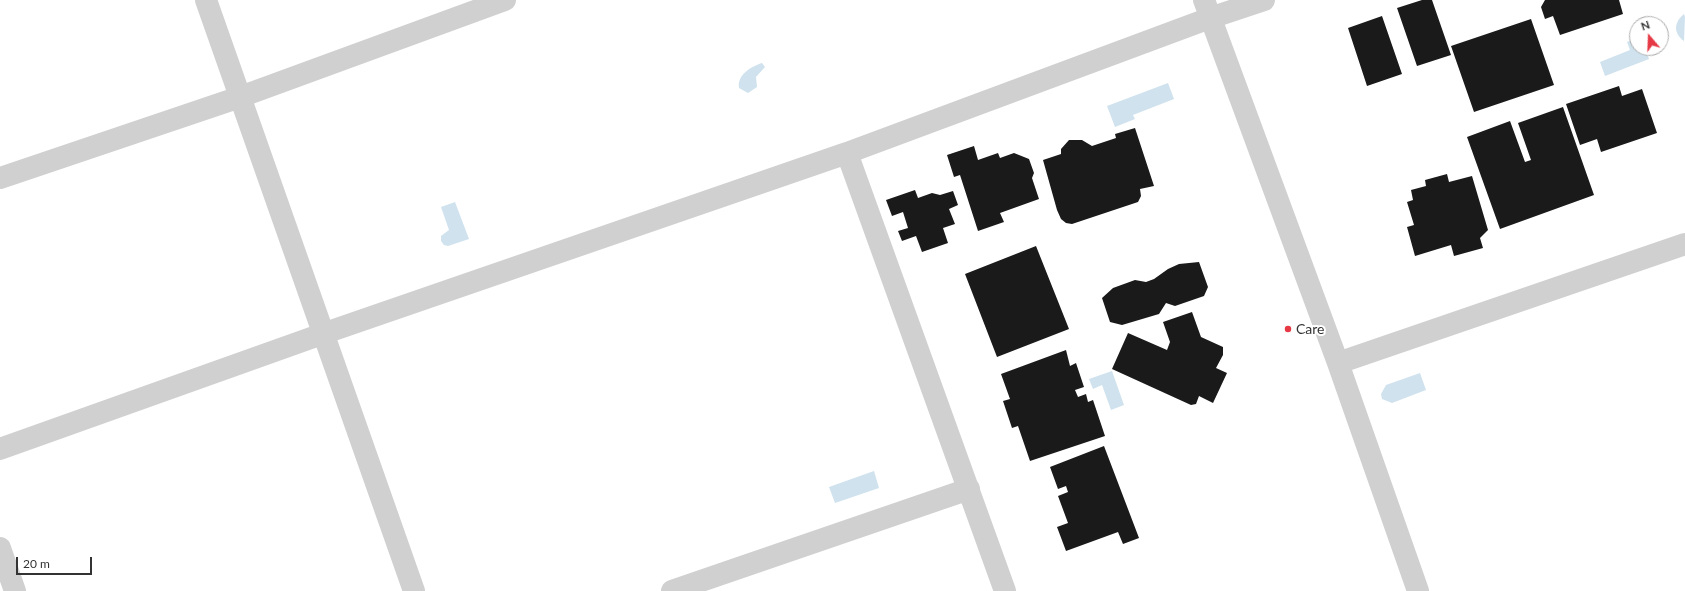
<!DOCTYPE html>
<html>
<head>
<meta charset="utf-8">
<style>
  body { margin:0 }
  #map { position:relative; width:1685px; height:591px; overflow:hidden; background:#fff; font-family:Lato,sans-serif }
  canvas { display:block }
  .north { position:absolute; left:1629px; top:16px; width:40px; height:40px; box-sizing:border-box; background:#fff; border:1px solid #adadad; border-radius:50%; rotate:341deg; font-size:11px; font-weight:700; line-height:16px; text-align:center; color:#333 }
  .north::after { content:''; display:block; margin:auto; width:14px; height:18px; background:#e63946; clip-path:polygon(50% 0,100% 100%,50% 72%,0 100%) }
  .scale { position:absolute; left:16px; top:557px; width:76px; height:18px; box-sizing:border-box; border:2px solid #333; border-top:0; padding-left:5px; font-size:12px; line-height:14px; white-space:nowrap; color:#333; -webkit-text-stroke:3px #fff; paint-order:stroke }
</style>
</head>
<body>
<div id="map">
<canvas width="1685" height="591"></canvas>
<div class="north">N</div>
<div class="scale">20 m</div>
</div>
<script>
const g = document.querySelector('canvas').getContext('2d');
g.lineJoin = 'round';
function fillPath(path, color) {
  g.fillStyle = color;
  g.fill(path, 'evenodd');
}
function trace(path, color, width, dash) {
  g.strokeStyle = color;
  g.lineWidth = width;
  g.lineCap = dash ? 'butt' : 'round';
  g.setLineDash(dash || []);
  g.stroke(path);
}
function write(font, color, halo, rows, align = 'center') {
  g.font = font + ' Lato,sans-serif';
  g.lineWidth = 4;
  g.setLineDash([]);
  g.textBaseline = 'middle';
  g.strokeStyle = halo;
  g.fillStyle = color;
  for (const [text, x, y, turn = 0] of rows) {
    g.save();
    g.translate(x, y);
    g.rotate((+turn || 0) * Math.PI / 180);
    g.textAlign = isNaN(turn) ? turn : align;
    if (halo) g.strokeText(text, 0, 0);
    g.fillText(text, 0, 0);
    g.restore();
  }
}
const water = new Path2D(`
  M1684 14 1685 17 1684 41C1673 33 1674 22 1684 14Z
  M1637 38V48H1645L1649 59 1605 76 1600 62 1630 50 1627 42Z
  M762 63 765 67 756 77 757 87 748 93 739 88C737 75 750 67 762 63Z
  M1168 83 1174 99 1133 115 1135 119 1115 127 1107 106Z
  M455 202 469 239 448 246 444 245 441 241V236L449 230 441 207Z
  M1112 371 1124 405 1111 410 1102 385 1093 389 1089 379Z
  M1420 373 1426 390 1392 403 1382 399 1381 394 1386 385Z
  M874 471 879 488 835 503 829 487Z`);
const building = new Path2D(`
  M1422 0H1432L1451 55 1417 66 1397 8Z
  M1545 0H1619L1623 14 1560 35 1553 16 1545 19 1541 7Z
  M1382 16 1402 74 1367 86 1348 28Z
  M1531 19 1554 85 1474 112 1451 46Z
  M1619 86 1622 96 1642 89 1657 133 1601 152 1597 139 1580 145 1566 104Z
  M1563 107 1594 195 1500 229 1467 137 1510 121 1525 162 1531 160 1518 123Z
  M1135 128 1154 186 1140 189 1141 196 1138 202 1072 224 1066 223 1061 219 1057 210 1043 160 1061 154V149L1069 140H1082L1092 146 1116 138 1115 134Z
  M974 146 978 160 998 153 1000 158 1014 153 1029 159 1034 173 1032 178 1039 199 1000 213 1004 222 978 231 960 175 954 177 947 155Z
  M1447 174 1449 182 1472 176 1488 230 1480 238 1483 248 1454 256 1451 245 1415 256 1407 227 1414 225 1407 202 1413 200 1411 190 1426 186 1425 180Z
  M915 190 918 198 932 193 940 195 953 191 958 205 949 209 955 224 943 228 948 243 922 252 916 236 902 241 898 231 908 228 903 212 892 216 886 200Z
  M1036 246 1069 329 997 357 965 274Z
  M1199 262 1208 287 1204 296 1175 306 1166 303 1159 314 1122 325 1110 322 1102 298 1113 288 1135 280 1146 282 1154 279 1168 269 1179 264Z
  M1192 312 1201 337 1223 347V355L1216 368 1227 373 1213 403 1199 396 1196 404 1191 405 1112 369 1128 333 1167 350 1170 342 1163 322Z
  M1066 350 1070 366 1076 363 1084 387 1075 390 1078 397 1086 394 1088 402 1093 400 1105 436 1030 461 1018 426 1012 428 1003 401 1010 399 1001 374Z
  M1104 446 1139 538 1123 544 1118 532 1066 551 1057 527 1068 523 1058 496 1068 492 1066 486 1058 489 1050 467Z`);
const minor = new Path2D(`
  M206 0 414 591
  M1204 0 1338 363 1418 591
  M847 153 1005 591
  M0 178 240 97 505 0
  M1338 363 1685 244
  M0 449 325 333 847 153 1210 18 1264 0
  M0 548 15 591
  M672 591 969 489`);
const markers = [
  [1288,329,4,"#e63946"]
];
const poiNames = [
  ["Care",1296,329]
];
fillPath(water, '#cfe2ee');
fillPath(building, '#1a1a1a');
trace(minor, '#d0d0d0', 22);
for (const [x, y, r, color] of markers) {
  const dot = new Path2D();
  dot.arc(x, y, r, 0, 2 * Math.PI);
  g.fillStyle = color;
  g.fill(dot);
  trace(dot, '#fff', 1.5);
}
write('14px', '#333', '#fff', poiNames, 'left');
</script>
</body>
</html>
